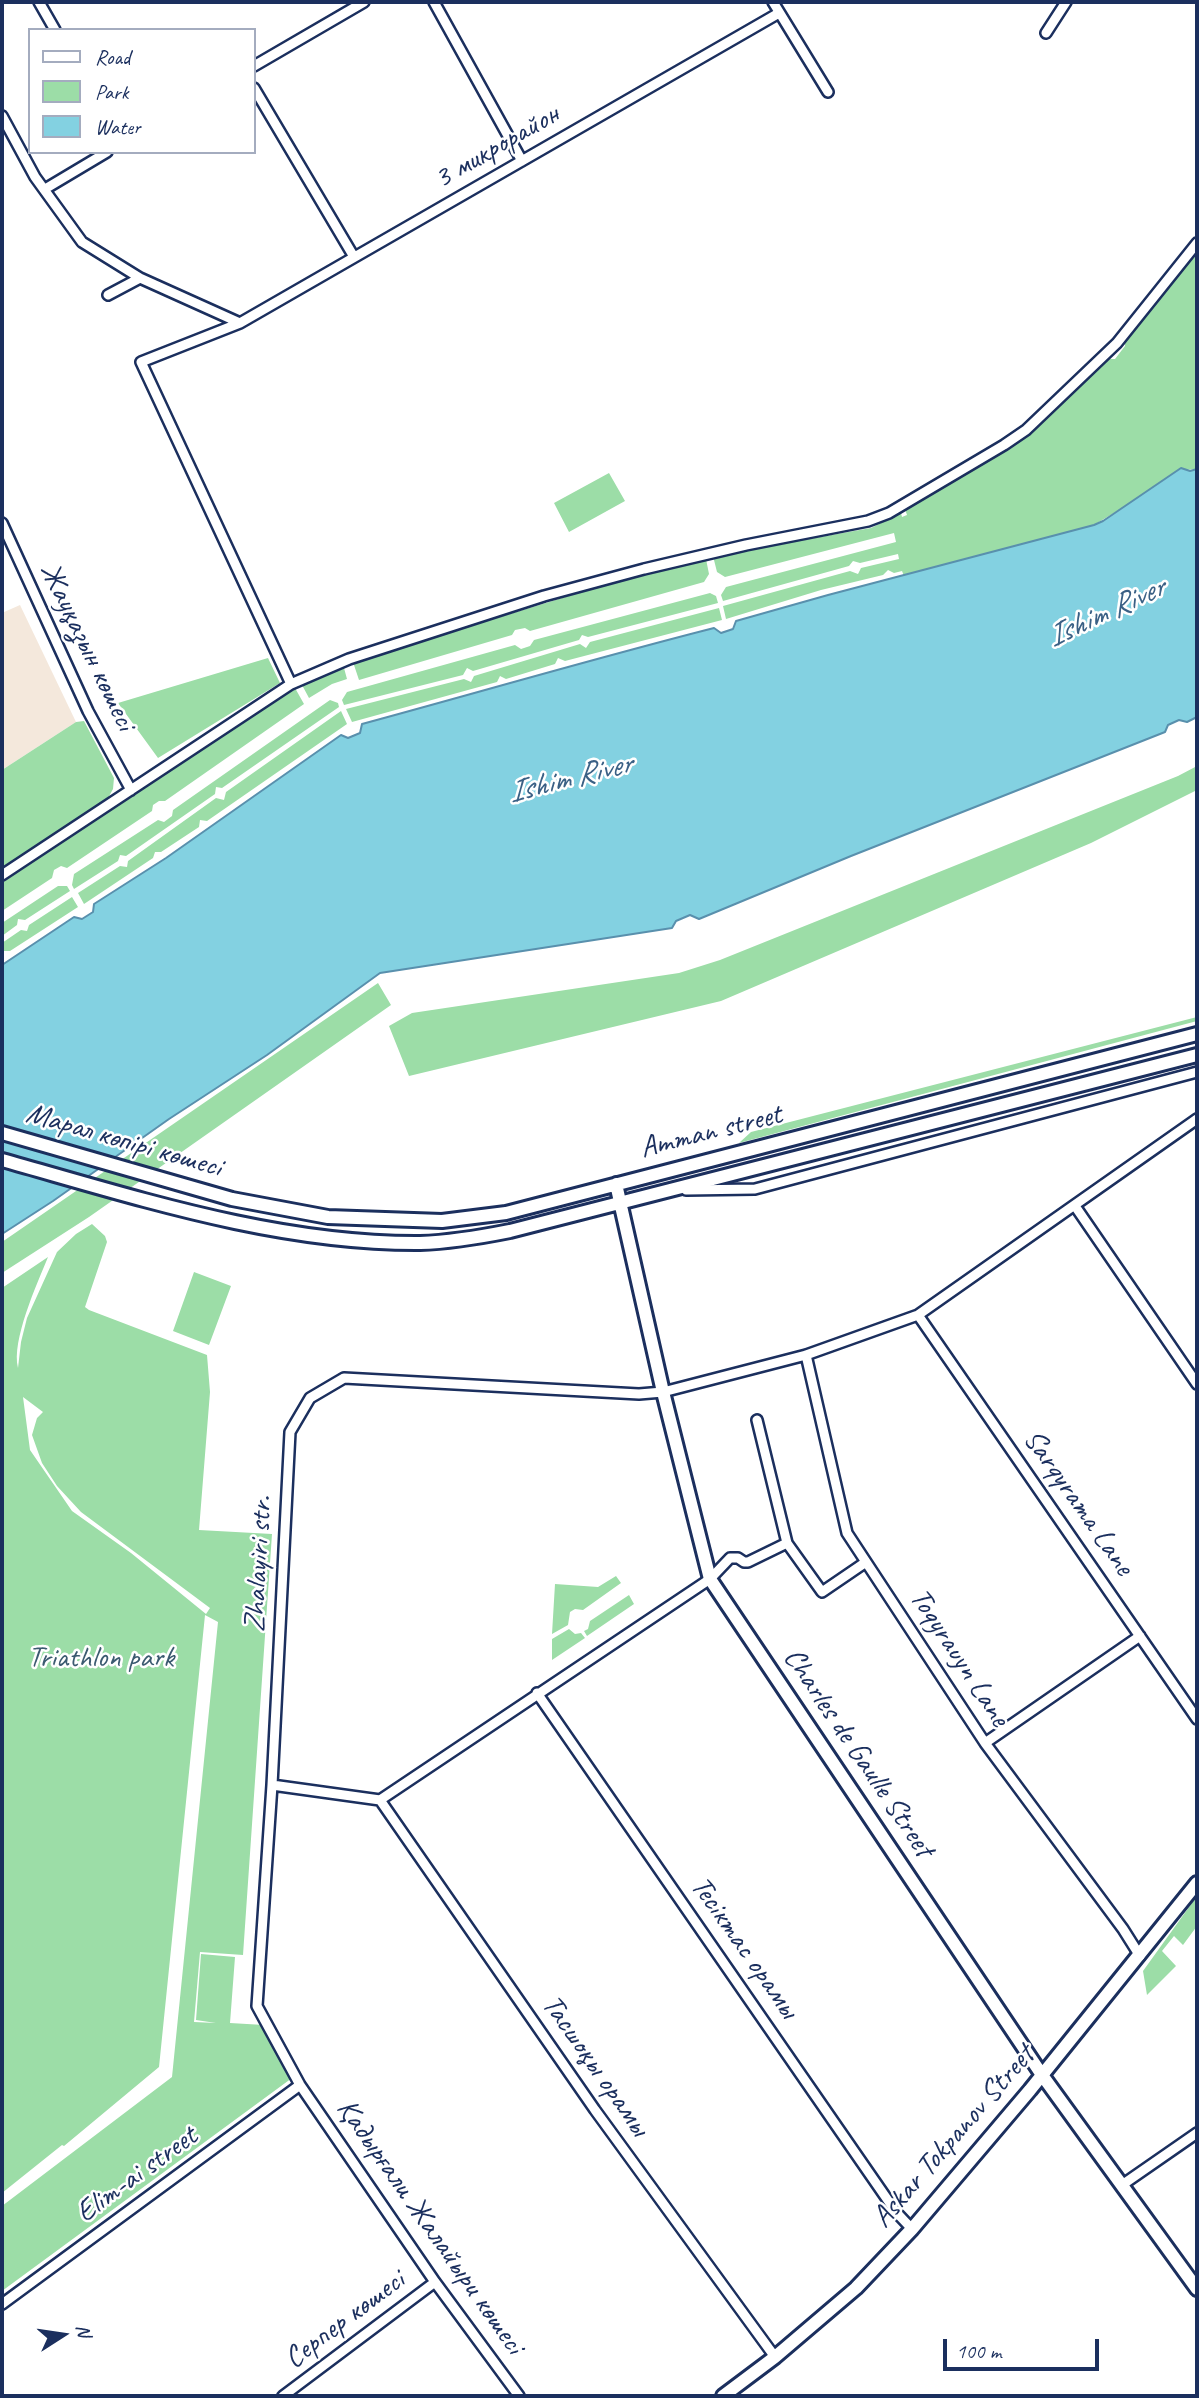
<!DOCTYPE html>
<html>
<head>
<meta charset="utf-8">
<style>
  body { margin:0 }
  #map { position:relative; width:1199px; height:2398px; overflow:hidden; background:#fff; font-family:Caveat,sans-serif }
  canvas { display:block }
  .frame { position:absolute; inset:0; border:4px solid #1b2f5e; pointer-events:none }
  .legend { position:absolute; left:28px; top:28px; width:228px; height:126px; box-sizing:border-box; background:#fff; border:2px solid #a4acbf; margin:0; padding:9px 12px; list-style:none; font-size:21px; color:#1b2f5e }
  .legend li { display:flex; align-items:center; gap:14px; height:35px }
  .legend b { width:35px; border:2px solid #a4acbf }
  .north { position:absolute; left:28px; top:2300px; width:70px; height:70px; -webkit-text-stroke:5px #fff; paint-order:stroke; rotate:78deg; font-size:19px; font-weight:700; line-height:28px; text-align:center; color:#1b2f5e }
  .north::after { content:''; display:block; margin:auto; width:24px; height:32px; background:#1b2f5e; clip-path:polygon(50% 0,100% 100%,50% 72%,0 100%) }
  .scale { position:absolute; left:943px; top:2339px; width:156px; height:32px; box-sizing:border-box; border:4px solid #1b2f5e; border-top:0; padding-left:9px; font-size:21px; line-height:24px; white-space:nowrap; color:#1b2f5e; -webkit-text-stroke:5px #fff; paint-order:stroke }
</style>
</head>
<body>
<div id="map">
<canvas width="1199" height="2398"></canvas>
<div class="frame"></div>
<ul class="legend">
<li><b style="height:9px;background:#fff"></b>Road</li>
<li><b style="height:19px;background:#9cdda7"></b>Park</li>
<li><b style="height:19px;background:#83d1e1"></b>Water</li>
</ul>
<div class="north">N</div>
<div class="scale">100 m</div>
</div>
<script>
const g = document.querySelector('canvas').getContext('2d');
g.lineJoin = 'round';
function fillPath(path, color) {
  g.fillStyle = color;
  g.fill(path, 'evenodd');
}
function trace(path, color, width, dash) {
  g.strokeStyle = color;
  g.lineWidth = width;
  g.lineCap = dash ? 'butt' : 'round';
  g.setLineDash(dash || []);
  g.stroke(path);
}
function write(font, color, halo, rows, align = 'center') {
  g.font = font + ' Caveat,sans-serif';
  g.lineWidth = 5;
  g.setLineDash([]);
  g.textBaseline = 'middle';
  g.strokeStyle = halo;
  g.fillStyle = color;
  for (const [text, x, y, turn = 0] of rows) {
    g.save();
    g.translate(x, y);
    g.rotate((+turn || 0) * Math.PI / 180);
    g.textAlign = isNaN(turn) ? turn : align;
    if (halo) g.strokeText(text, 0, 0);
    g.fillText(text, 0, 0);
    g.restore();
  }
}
const built = new Path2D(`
  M20 605 76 722 2 770V613Z`);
const green = new Path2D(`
  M1197 249V469L1185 470 1094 525 904 576 902 571 894 573 888 570 883 575 821 590 726 619 723 606 850 571 858 574 861 568 899 559 898 554 860 563 853 561 849 566 723 601 721 595 726 587 896 542 894 533 725 577 717 572 713 556 871 528 901 513 902 517 907 515 905 509 1017 442 1060 405 1100 363 1105 359H1115L1125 346V337Z
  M609 473 625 501 569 532 554 503Z
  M706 559 709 574 704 582 530 631 525 628 515 630 512 635 359 680 353 662 634 576Z
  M710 593 716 596 718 603 588 637 582 635 579 640 473 671 467 668 463 675 344 705 342 700 347 692 515 645 521 649 530 646 534 640Z
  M719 608 722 620 565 661 558 658 555 664 506 679 500 676 497 682 352 722 346 709 464 679 471 682 474 676 580 644 586 648 590 642Z
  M268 658 280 683 158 758 118 703Z
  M344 668 347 679 332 684 309 698 302 685Z
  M295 688 304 704 165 801H159L153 805 152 811 67 868 61 866 54 870 52 878 2 911V881Z
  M330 700 338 703 339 707 222 788 216 787 215 794 126 856 120 855 118 861 74 889 72 885 74 874 158 820 164 822 172 816 173 810Z
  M341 711 347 724 207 821 200 820 199 827 161 852H155L153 858 84 904 78 893 120 866 127 867 128 861 216 798 224 800 226 792Z
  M84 721 114 778 113 789 108 798 2 869V770L76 722Z
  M1197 766V790L1091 843 721 1001 409 1076 389 1026 412 1013 679 973 720 960 1178 776Z
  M58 886H67L70 891 25 920 18 919 17 925 2 936V923Z
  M72 897 78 907 10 951H2V954V943L21 930 27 931 29 925Z
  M378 983 391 1005 89 1217 2 1273V1242Z
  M1197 1017V1021L739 1143 751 1132Z
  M92 1224 105 1236 107 1242 85 1307 89 1310 207 1355 210 1392 199 1530 272 1534 243 1955 200 1952 194 2022 216 2023 196 2020 201 1954 235 1957 230 2023 264 2025 292 2078 2 2291V2206L172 2077 218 1622 205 1615 159 2067 64 2146 62 2145 2 2193V1288L48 1257C37 1284 11 1341 18 1368L21 1342 27 1318 57 1252 76 1234ZM23 1397 43 1412 37 1418 32 1435 42 1463 57 1486 81 1512 210 1608 206 1614 131 1553 72 1511 30 1450Z
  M194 1272 231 1286 209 1345 173 1331Z
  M616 1576 621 1583 583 1610 575 1609 570 1612 568 1625 552 1634 555 1584 598 1587Z
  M629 1595 634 1604 587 1636 584 1631 588 1629 590 1621Z
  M569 1629 575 1634 581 1633 585 1638 552 1660V1639Z
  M1197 1896V1926L1183 1945 1174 1936 1162 1951 1176 1966 1147 1995 1143 1971Z`);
const water = new Path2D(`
  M1181 468 1190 471 1197 469V717L1187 722 1179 720 1168 725 1165 732 851 856 699 919 690 915 676 921 672 928 380 973 267 1055 169 1119 53 1201 2 1234V965L74 917 82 919 93 912 94 904 166 858 341 735 348 738 360 733 362 724C480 692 596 658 714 628L721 633 733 629 736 621 828 595 1094 525 1103 521Z`);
const street = new Path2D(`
  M39 2 55 30
  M434 2 522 161
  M773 2 828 92
  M1046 33 1066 2
  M254 66 364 2
  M254 88 354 257
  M2 116 35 177 82 242 140 278 240 323
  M45 189 107 152
  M108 295 140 278
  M2 523 88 711 131 790
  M291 684 141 362 240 323 779 13
  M2 875 291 684 349 659 544 596 644 569 746 545 868 521 889 513 1004 445 1026 430 1117 343 1197 243
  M686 1190 755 1189 1197 1072
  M1075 1206 1197 1384
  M918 1315 1197 1719
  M806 1355 847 1533 985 1743 1123 1929 1140 1956
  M757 1420 787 1543 822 1592 866 1562
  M537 1693 896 2212 912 2229
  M985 1743 1140 1636
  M272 1785 380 1800 710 1579 730 1558H738L744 1562H748L787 1543
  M380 1800 595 2110 775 2357
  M1122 2185 1197 2133
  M2 2304 300 2085
  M283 2396 435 2282
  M519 2396 435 2282 300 2085 257 2006 272 1785 290 1432 310 1398 344 1378 639 1394 663 1392 806 1355 918 1315 1197 1119`);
const secondary = new Path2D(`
  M2 1133 232 1199 328 1217 442 1221 506 1213 1197 1034
  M2 1160C138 1198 277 1244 420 1243 450 1242 480 1237 510 1231L1197 1055
  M616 1184 663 1392 710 1579 1042 2075 1197 2289
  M723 2396 775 2357 856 2288 912 2229 1030 2090 1197 1883`);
const streetNames = [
  ["3 микрорайон",497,147,-30],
  ["Жауқазын көшесі",87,647,64],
  ["Amman street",711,1132,-14],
  ["Марал көпірі көшесі",124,1141,16],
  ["Sarqyrama Lane",1078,1503,55],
  ["Zhalayiri str.",259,1564,-87],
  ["Toqyrauyn Lane",959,1658,57],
  ["Charles de Gaulle Street",858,1753,56],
  ["Тесіктас орамы",744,1948,55],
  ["Тасшоқы орамы",595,2066,55],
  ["Askar Tokpanov Street",954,2137,-49],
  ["Elim-ai street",137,2175,-36],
  ["Қадырғали Жалайыри көшесі",430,2227,55],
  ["Серпер көшесі",345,2320,-37]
];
const parkNames = [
  ["Triathlon park",101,1658]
];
const waterNames = [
  ["Ishim River",1106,613,-25],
  ["Ishim River",570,779,-14]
];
fillPath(built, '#f4e8dc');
fillPath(green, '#9cdda7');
fillPath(water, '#83d1e1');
trace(water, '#5990ad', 2);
trace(street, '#1b2f5e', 14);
trace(secondary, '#1b2f5e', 18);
trace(street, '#fff', 9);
trace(secondary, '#fff', 12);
write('30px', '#1b2f5e', '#fff', streetNames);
write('30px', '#3b5a70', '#fff', parkNames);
write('italic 32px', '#3a6085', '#fff', waterNames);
</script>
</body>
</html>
